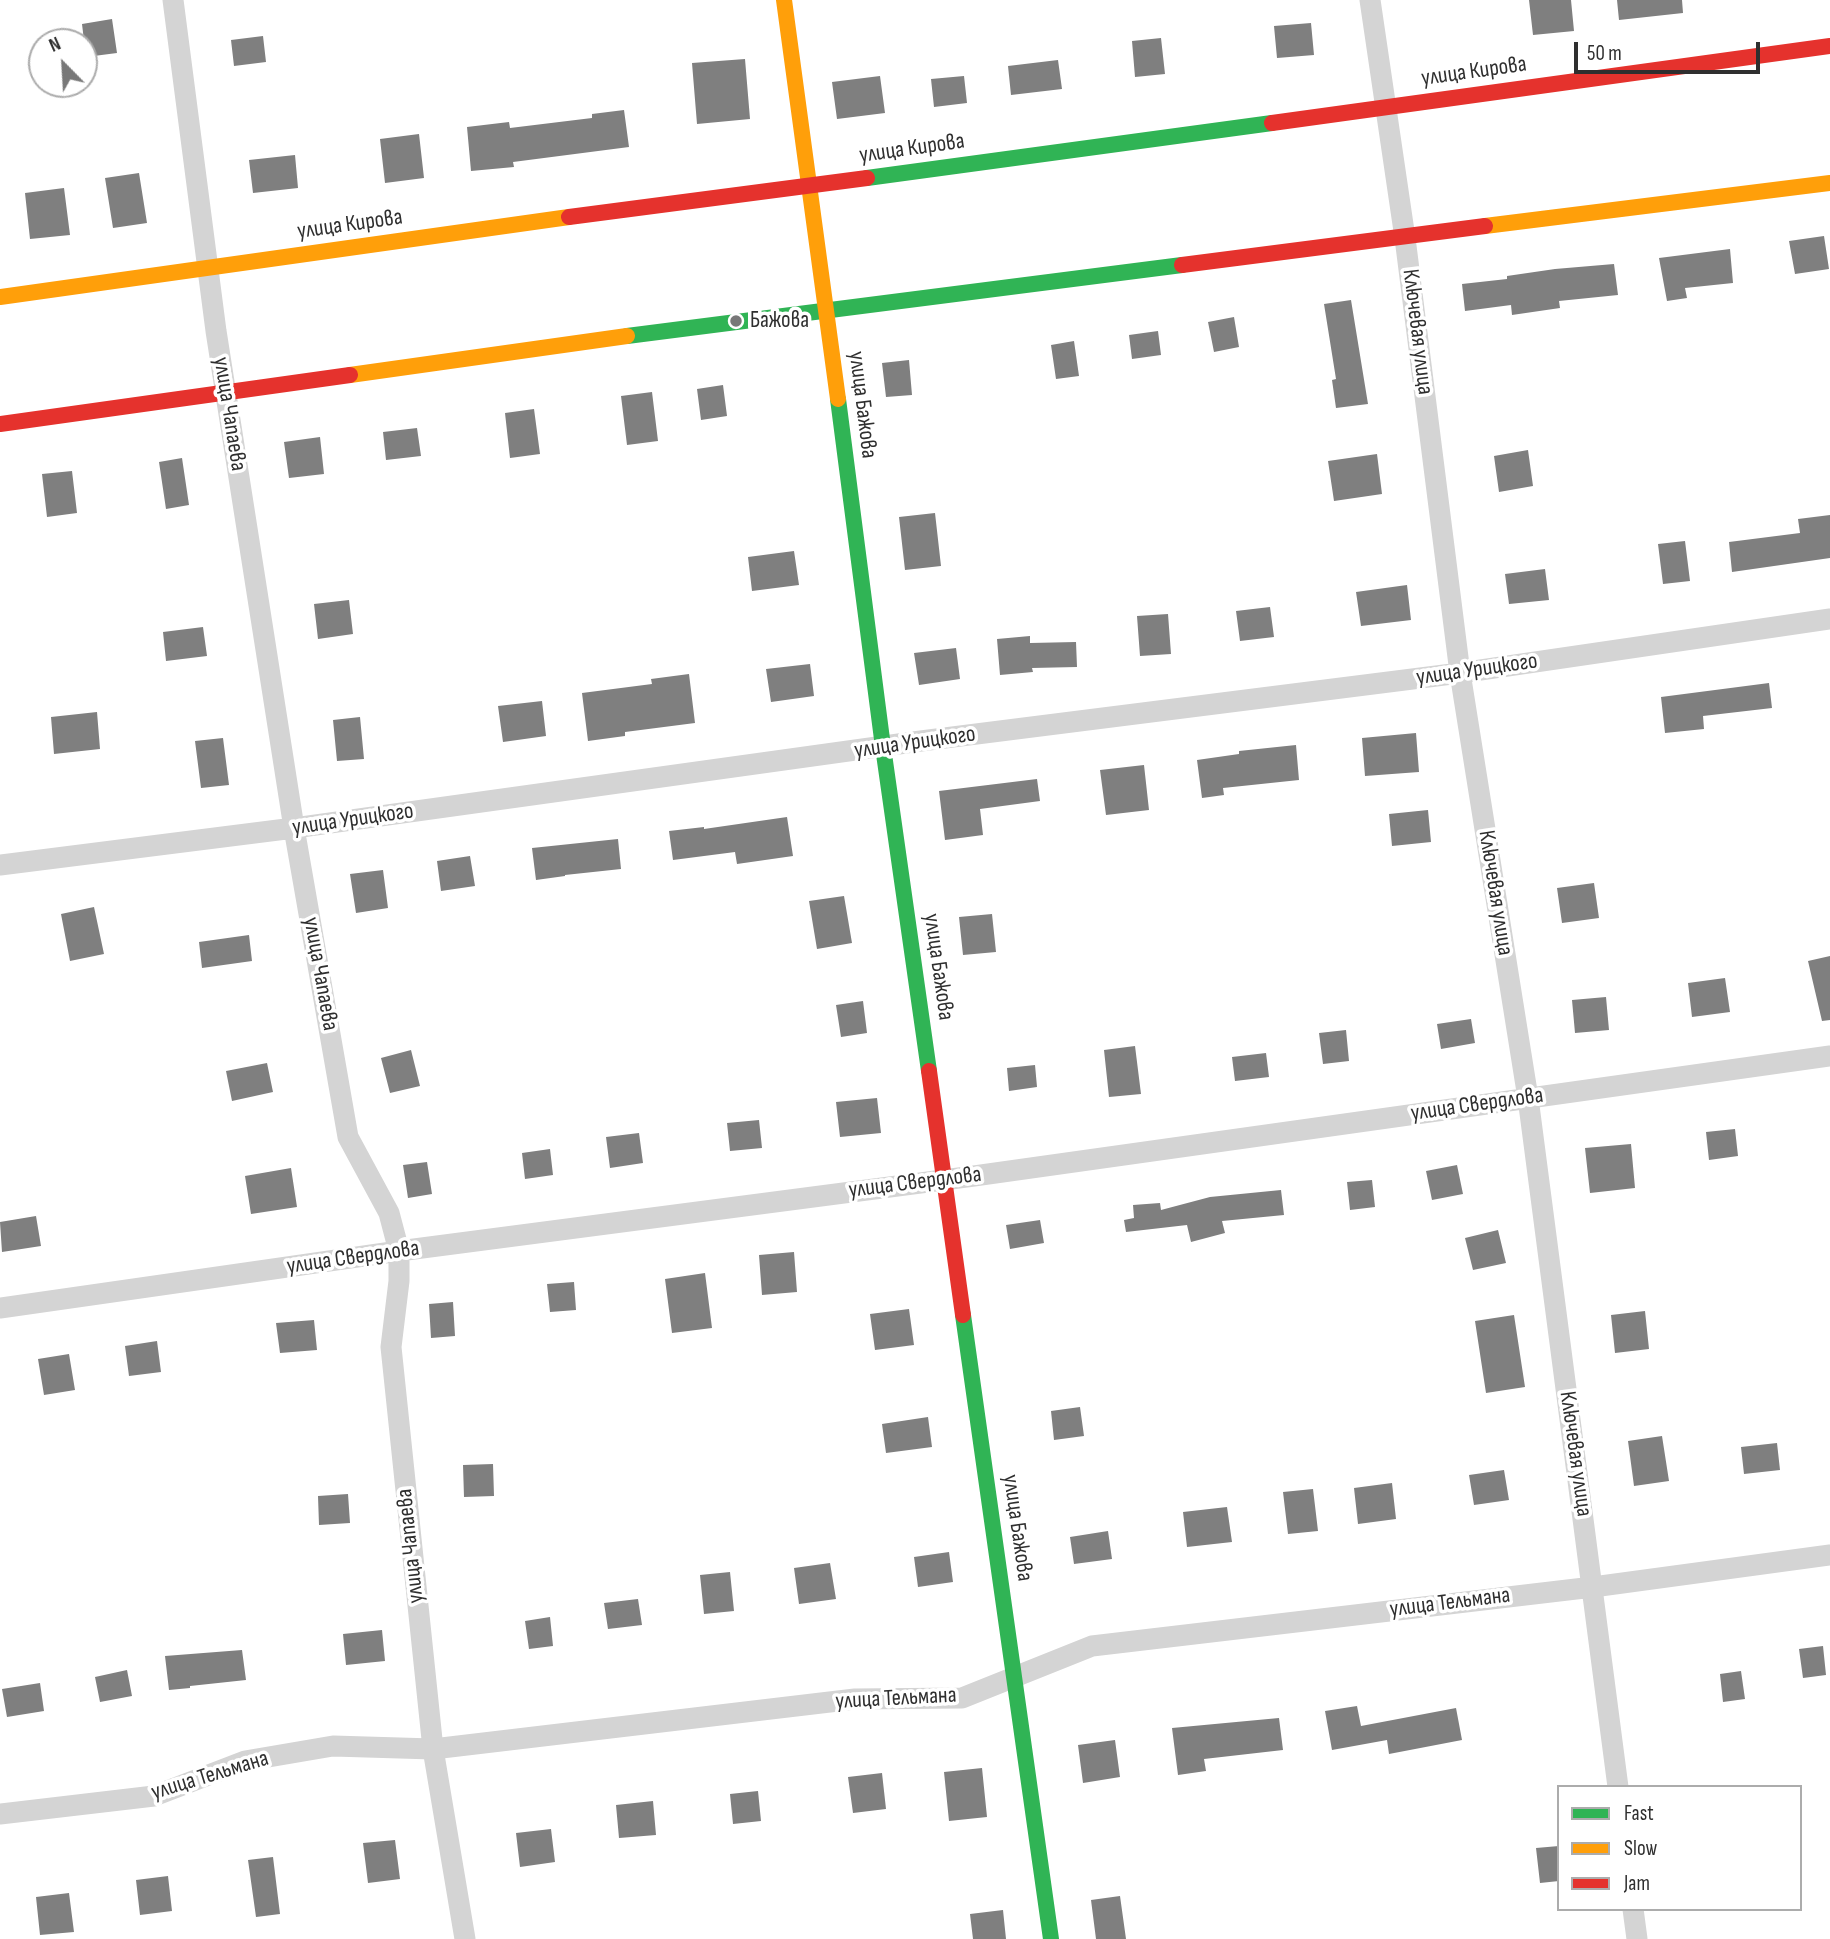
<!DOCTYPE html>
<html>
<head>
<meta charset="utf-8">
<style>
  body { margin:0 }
  #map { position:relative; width:1830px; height:1939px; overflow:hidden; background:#fff; font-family:"Sofia Sans Condensed",sans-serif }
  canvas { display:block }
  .legend { position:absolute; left:1557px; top:1785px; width:245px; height:126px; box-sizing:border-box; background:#fff; border:2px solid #acacac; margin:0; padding:9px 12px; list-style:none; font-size:21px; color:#2f2f2f }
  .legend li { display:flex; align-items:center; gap:14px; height:35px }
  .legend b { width:35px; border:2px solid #acacac }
  .north { position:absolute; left:28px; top:28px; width:70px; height:70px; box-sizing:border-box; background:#fff; border:2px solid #acacac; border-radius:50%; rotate:336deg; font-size:19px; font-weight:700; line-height:28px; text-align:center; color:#2f2f2f }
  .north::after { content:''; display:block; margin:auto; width:24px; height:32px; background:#787878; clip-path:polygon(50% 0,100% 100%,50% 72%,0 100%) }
  .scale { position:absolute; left:1574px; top:42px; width:186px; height:32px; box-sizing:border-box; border:4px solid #2f2f2f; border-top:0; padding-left:9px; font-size:21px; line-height:24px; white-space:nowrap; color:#2f2f2f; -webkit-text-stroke:5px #fff; paint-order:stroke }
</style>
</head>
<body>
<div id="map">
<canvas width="1830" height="1939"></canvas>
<ul class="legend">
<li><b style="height:9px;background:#30b455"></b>Fast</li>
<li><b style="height:9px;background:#ff9f0a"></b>Slow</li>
<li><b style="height:9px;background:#e5322d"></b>Jam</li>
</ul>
<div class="north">N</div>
<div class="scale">50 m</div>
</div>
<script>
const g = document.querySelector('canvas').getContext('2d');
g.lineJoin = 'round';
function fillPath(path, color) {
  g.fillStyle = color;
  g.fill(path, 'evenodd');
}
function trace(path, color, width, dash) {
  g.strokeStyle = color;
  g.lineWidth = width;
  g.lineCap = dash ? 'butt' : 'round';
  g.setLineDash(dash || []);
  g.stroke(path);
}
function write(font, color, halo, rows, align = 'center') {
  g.font = font + ' "Sofia Sans Condensed",sans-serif';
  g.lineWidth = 7;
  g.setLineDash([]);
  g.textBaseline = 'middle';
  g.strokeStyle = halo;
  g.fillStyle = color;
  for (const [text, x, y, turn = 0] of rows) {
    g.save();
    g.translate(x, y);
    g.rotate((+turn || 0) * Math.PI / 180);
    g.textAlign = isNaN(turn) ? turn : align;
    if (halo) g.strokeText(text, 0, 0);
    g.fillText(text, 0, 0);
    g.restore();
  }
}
const building = new Path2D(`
  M1529 0H1571L1574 31 1533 35Z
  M1617 0H1682L1683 13 1619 20Z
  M112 19 117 53 86 57 82 24Z
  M1311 23 1314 55 1277 58 1274 26Z
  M263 36 266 62 234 66 231 40Z
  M1161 38 1165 74 1135 77 1132 41Z
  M745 59 750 119 697 124 692 63Z
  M1058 60 1062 89 1011 95 1008 66Z
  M880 76 885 113 837 119 832 82Z
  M964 76 967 103 934 107 931 79Z
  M624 110 629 147 513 162 514 167 471 171 467 127 509 122 510 128 592 118V114Z
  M419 134 424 178 385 183 380 139Z
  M295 155 298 188 253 193 249 160Z
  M139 173 147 223 113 228 105 178Z
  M64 188 70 235 30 239 25 193Z
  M1824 236 1829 269 1795 274 1789 241Z
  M1730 249 1733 283 1685 288 1687 298 1667 301 1659 258Z
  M1614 264 1618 295 1559 301 1560 308 1512 315 1511 305 1465 311 1462 284 1507 279V276L1555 269Z
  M1351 300 1368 404 1336 408 1332 380 1336 379 1324 304Z
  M1234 317 1239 347 1214 352 1208 322Z
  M1158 331 1161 355 1132 359 1129 335Z
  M1074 341 1079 376 1056 379 1051 345Z
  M909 360 912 395 886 397 882 363Z
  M723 385 727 416 701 420 697 389Z
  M652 392 658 441 627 445 621 396Z
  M534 409 540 454 510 458 505 413Z
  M417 428 421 456 386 460 383 432Z
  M320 437 324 474 289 478 284 442Z
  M1528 450 1533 486 1499 492 1494 456Z
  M1377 454 1382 494 1334 501 1328 461Z
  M182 458 189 505 166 509 159 462Z
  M72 471 77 513 47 517 42 474Z
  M935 513 941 566 905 570 899 517Z
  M1830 515V558L1732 572 1729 542 1800 533 1798 519Z
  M1685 541 1690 581 1663 584 1658 544Z
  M794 551 799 585 752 591 748 557Z
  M1545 569 1549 600 1509 604 1505 574Z
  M1407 585 1411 620 1361 626 1356 592Z
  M349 600 353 634 318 639 314 604Z
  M1270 607 1274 637 1240 641 1236 611Z
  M1168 614 1171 654 1140 656 1137 616Z
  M203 627 207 656 166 661 163 632Z
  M1030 636V643L1076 642 1077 667 1032 668 1033 672 1000 675 997 639Z
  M956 648 960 679 919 685 914 653Z
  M810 664 814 696 771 702 766 669Z
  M689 674 695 723 625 732V736L588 741 582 693 652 684 651 679Z
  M1769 683 1772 708 1703 716 1704 729 1665 733 1661 697Z
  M542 701 546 736 503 742 498 706Z
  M97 712 100 749 54 754 51 717Z
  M360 717 364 759 337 761 333 720Z
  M1416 733 1419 772 1365 776 1362 738Z
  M223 738 229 785 201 788 195 741Z
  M1296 745 1299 780 1223 788 1224 795 1202 798 1197 760 1239 754V751Z
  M1144 765 1149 810 1106 815 1100 770Z
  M1037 779 1040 801 980 809 983 835 945 840 939 791Z
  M1428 810 1431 842 1392 846 1389 814Z
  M787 817 793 856 737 864 735 852 673 860 669 831 704 827V829Z
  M618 839 621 869 565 875V876L536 880 532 848Z
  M470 856 475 886 441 891 437 861Z
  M383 870 388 908 356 913 350 874Z
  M1594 883 1599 918 1562 923 1557 888Z
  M844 896 852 943 817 949 809 901Z
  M94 907 104 954 70 961 61 914Z
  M992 914 996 952 963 955 959 917Z
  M249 935 252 961 202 968 199 942Z
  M1830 956V1020L1822 1021 1808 961Z
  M1725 978 1730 1012 1692 1017 1688 983Z
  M1606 997 1609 1030 1575 1033 1572 1000Z
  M863 1001 867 1033 841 1037 836 1005Z
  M1471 1019 1475 1043 1441 1049 1437 1024Z
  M1346 1030 1349 1061 1323 1064 1319 1033Z
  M1135 1046 1141 1094 1109 1097 1104 1050Z
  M411 1050 420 1086 390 1093 381 1058Z
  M1266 1053 1269 1077 1235 1081 1232 1057Z
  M267 1063 273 1092 232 1101 226 1071Z
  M1035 1065 1037 1087 1009 1091 1007 1068Z
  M877 1098 881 1133 840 1137 836 1102Z
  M759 1120 762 1148 730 1151 727 1123Z
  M1735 1129 1738 1156 1709 1160 1706 1132Z
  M639 1133 643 1163 610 1168 606 1137Z
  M1631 1144 1635 1188 1590 1193 1585 1148Z
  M550 1149 553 1175 525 1179 522 1153Z
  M427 1162 432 1194 408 1198 403 1165Z
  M1457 1165 1463 1194 1432 1200 1426 1171Z
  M291 1168 297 1207 251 1214 245 1176Z
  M1372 1180 1375 1207 1350 1210 1347 1182Z
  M1281 1190 1284 1215 1222 1221 1225 1233 1191 1242 1187 1225 1126 1232 1124 1220 1134 1218 1133 1205 1160 1203 1161 1210 1210 1197Z
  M36 1216 41 1246 2 1252 0 1222Z
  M1040 1220 1044 1243 1010 1249 1006 1225Z
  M1498 1230 1506 1263 1473 1270 1465 1238Z
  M794 1252 797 1292 762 1295 759 1255Z
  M705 1273 712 1328 672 1333 665 1279Z
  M574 1282 576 1310 550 1312 547 1284Z
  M453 1302 455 1336 431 1338 429 1304Z
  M909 1309 914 1345 875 1350 870 1314Z
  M1645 1311 1649 1349 1615 1353 1611 1315Z
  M1514 1315 1525 1387 1486 1393 1475 1321Z
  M314 1320 317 1350 280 1353 276 1323Z
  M157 1341 161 1372 129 1376 125 1346Z
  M69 1354 75 1390 44 1395 38 1359Z
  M1080 1407 1084 1436 1054 1440 1051 1411Z
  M928 1417 932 1447 886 1453 882 1424Z
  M1662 1436 1669 1481 1634 1486 1628 1441Z
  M1777 1443 1780 1470 1744 1474 1741 1447Z
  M493 1464 494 1496 464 1497 463 1465Z
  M1504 1470 1509 1500 1474 1505 1469 1475Z
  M1392 1483 1396 1519 1358 1524 1354 1488Z
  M1313 1489 1318 1531 1288 1534 1283 1492Z
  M348 1494 350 1523 319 1525 318 1496Z
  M1227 1507 1232 1542 1187 1547 1183 1512Z
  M1108 1531 1112 1559 1074 1564 1070 1537Z
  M949 1552 953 1582 918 1587 914 1557Z
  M830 1563 836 1599 799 1604 794 1568Z
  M730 1572 734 1611 704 1614 700 1575Z
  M638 1599 642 1625 608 1629 604 1603Z
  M550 1617 553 1646 529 1649 525 1621Z
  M382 1630 385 1661 346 1665 343 1634Z
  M1823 1646 1826 1675 1803 1678 1799 1649Z
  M242 1650 246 1680 190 1686V1688L169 1690 165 1656Z
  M127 1670 132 1696 100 1702 95 1677Z
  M1741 1671 1745 1699 1723 1702 1720 1674Z
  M40 1683 44 1711 7 1717 2 1689Z
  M1357 1706 1361 1726 1456 1708 1462 1740 1389 1754 1387 1740 1332 1750 1325 1711Z
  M1279 1718 1283 1750 1204 1759 1206 1771 1178 1775 1172 1728Z
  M1115 1740 1120 1777 1083 1783 1078 1745Z
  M982 1768 987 1817 949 1821 944 1772Z
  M882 1773 886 1809 853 1813 848 1777Z
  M758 1791 761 1821 733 1824 730 1794Z
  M653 1801 656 1835 619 1838 616 1805Z
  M551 1829 555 1862 520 1867 516 1833Z
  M395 1840 400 1879 368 1883 363 1843Z
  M1559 1846V1881L1540 1883 1536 1848Z
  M273 1857 280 1914 256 1917 248 1860Z
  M168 1876 172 1911 140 1915 136 1880Z
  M69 1893 74 1932 40 1935 36 1897Z
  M1120 1896 1126 1939H1096L1091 1900Z
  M1003 1910 1006 1939H973L970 1914Z`);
const street = new Path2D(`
  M173 0 216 331 294 828 348 1137 389 1213 399 1251V1281L391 1347 433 1749 465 1939
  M1370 0 1405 238 1460 673 1528 1098 1618 1787
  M0 865 294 828 913 742 1460 673 1830 619
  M0 1308 399 1251 974 1176 1830 1056
  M0 1814 154 1796 245 1761 333 1746 433 1749 855 1699 962 1698 1092 1646 1593 1587 1830 1555
  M1633 1909 1637 1939`);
const fast = new Path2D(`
  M867 178 1272 123
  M627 336 1182 265
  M838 399 883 747 929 1071
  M963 1315 1051 1939`);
const slow = new Path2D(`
  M784 0 838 399
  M1485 226 1830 183
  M0 297 569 217
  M350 375 627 336`);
const jam = new Path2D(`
  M1272 123 1830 46
  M569 217 867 178
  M1182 265 1485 226
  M0 424 350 375
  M929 1071 963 1315`);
const markers = [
  [736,321,7,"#787878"]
];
const streetNames = [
  ["улица Кирова",1474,72,-8],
  ["улица Кирова",912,149,-8],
  ["улица Кирова",350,225,-8],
  ["Ключевая улица",1417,332,83],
  ["улица Бажова",862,405,83],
  ["улица Чапаева",229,414,81],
  ["улица Урицкого",1477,670,-8],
  ["улица Урицкого",915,743,-8],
  ["улица Урицкого",353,820,-8],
  ["Ключевая улица",1495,893,81],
  ["улица Бажова",938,967,82],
  ["улица Чапаева",320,974,80],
  ["улица Свердлова",1477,1105,-8],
  ["улица Свердлова",915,1183,-7],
  ["улица Свердлова",353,1258,-8],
  ["Ключевая улица",1575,1454,82],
  ["улица Бажова",1017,1528,82],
  ["улица Чапаева",411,1546,-96],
  ["улица Тельмана",1450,1603,-7],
  ["улица Тельмана",896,1699,-3],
  ["улица Тельмана",210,1776,-17]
];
const poiNames = [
  ["Бажова",750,321]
];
fillPath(building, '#7f7f7f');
trace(street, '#d4d4d4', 21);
trace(fast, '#30b455', 16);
trace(slow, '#ff9f0a', 16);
trace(jam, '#e5322d', 16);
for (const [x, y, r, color] of markers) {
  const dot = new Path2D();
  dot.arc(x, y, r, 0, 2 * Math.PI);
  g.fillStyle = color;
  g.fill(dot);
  trace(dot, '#fff', 2.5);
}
write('23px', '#2f2f2f', '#fff', streetNames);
write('23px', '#2f2f2f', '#fff', poiNames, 'left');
</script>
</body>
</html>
